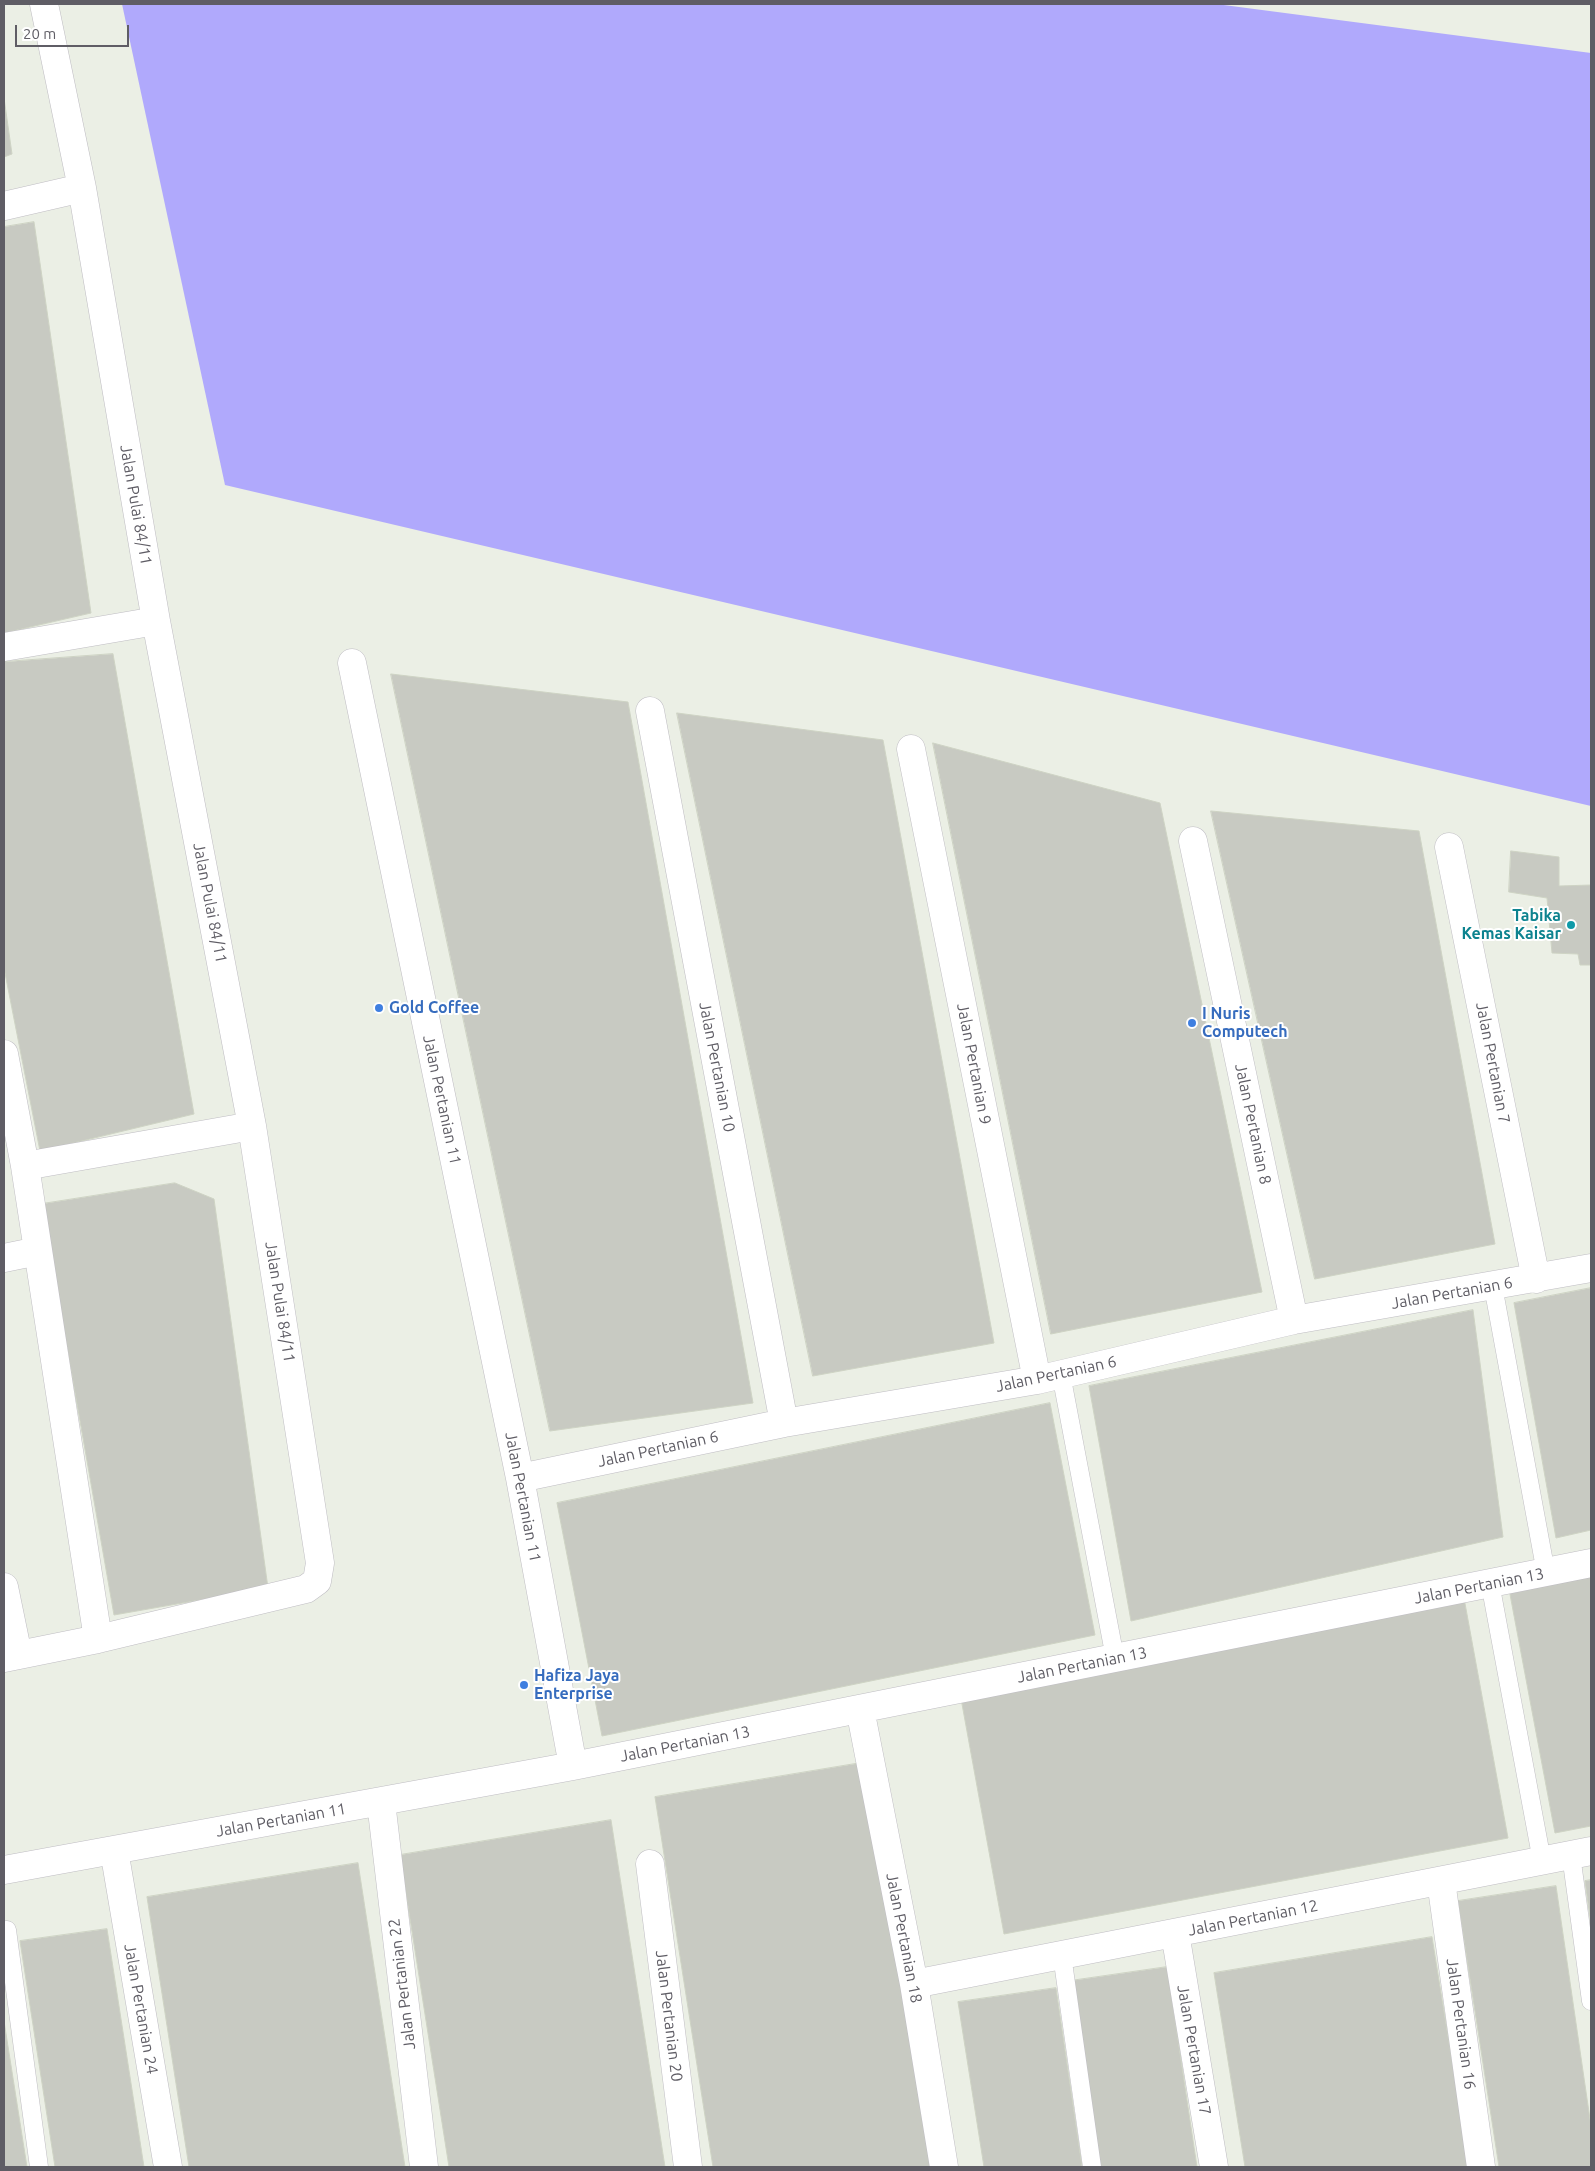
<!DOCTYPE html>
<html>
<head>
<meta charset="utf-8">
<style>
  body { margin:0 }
  #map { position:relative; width:1595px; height:2171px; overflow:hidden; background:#ebefe5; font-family:Ubuntu,sans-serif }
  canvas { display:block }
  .frame { position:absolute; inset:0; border:5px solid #5f5d65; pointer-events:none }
  .scale { position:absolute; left:15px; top:25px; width:114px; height:22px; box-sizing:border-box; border:2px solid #5f5d65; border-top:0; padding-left:6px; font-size:15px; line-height:18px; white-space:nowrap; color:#5f5d65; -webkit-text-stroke:4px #fff; paint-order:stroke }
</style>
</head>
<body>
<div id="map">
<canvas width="1595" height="2171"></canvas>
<div class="frame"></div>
<div class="scale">20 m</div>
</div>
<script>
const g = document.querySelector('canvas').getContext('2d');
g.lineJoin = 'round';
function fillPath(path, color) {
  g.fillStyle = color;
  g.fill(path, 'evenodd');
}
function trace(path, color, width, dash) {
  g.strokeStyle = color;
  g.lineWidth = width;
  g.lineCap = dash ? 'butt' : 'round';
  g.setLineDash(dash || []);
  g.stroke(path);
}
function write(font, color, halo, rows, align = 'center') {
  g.font = font + ' Ubuntu,sans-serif';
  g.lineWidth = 4;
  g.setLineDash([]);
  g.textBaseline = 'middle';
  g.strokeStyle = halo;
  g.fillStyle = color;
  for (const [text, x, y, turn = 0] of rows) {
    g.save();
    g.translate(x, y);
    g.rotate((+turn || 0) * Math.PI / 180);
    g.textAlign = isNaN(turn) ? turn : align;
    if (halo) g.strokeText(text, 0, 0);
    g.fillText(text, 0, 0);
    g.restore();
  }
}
const water = new Path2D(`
  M122 4H1216L1591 53V806L225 485Z`);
const building = new Path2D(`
  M4 98 12 154 4 157Z
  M34 222 91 613 4 633V227Z
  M113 654 194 1114 40 1151 4 968V662Z
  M391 674 628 702 753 1403 550 1431Z
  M677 713 883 740 994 1343 813 1376Z
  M933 743 1160 803 1262 1292 1051 1334Z
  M1211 811 1419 831 1495 1244 1315 1279Z
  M1511 851 1559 857V886L1591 885V965H1580L1578 954 1552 953 1547 898 1509 892Z
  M175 1183 214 1199 268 1588 114 1615 42 1204Z
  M1591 1288V1530L1556 1538 1514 1303Z
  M1473 1310 1503 1537 1131 1621 1089 1386Z
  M1050 1403 1095 1635 602 1736 557 1503Z
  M1591 1574V1826L1555 1833 1509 1589Z
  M1464 1598 1508 1838 1004 1934 960 1693Z
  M867 1762 930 2167H713L655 1797Z
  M611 1820 665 2167H449L400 1855Z
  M358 1863 405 2167H189L147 1897Z
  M1591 1880V1925L1585 1881Z
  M1556 1886 1591 2126V2167H1499L1458 1901Z
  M107 1929 144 2167H55L20 1941Z
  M1432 1937 1469 2167H1245L1214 1973Z
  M1167 1967 1197 2167H1099L1070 1981Z
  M1056 1988 1082 2167H984L958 2002Z
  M4 2021 27 2167H4Z`);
const service = new Path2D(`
  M1493 1286 1546 1573
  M1061 1374 1115 1658
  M1490 1583 1542 1861
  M1571 1855 1591 2001
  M7 1930 39 2167
  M1062 1955 1092 2167`);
const minor = new Path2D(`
  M4 206 82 188
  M4 647 156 621
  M352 663 520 1478 573 1766
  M650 711 784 1423
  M911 749 1037 1380
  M1193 841 1294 1320
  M1449 847 1536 1279
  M4 1054 25 1166 98 1639
  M25 1166 252 1126
  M4 1258 38 1251
  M520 1478 784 1423 1037 1380 1294 1320 1591 1268
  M4 1587 18 1655
  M4 1658 98 1639 306 1589 317 1581 320 1563 252 1126 156 621 82 188 44 4
  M860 1709 914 1984 944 2167
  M381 1802 424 2167
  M114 1850 168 2167
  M650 1864 688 2167
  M4 1870 573 1766 1591 1563
  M1441 1881 1481 2167
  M1175 1933 1214 2167
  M914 1984 1591 1851`);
const markers = [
  [1571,925,5,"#0f9aa8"],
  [379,1008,5,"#3f7fe0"],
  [1192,1023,5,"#3f7fe0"],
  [524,1685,5,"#3f7fe0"]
];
const streetNames = [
  ["Jalan Pulai 84/11",136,505,80],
  ["Jalan Pulai 84/11",210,903,79],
  ["Jalan Pertanian 7",1493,1063,79],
  ["Jalan Pertanian 9",974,1064,79],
  ["Jalan Pertanian 10",717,1067,79],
  ["Jalan Pertanian 11",442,1100,78],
  ["Jalan Pertanian 8",1253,1124,78],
  ["Jalan Pertanian 6",1452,1293,-10],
  ["Jalan Pulai 84/11",280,1302,81],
  ["Jalan Pertanian 6",1056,1374,-12],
  ["Jalan Pertanian 6",658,1449,-12],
  ["Jalan Pertanian 11",523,1497,79],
  ["Jalan Pertanian 13",1479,1586,-11],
  ["Jalan Pertanian 13",1082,1665,-11],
  ["Jalan Pertanian 13",685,1744,-11],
  ["Jalan Pertanian 11",281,1820,-10],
  ["Jalan Pertanian 12",1253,1918,-11],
  ["Jalan Pertanian 18",904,1938,79],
  ["Jalan Pertanian 22",402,1984,-97],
  ["Jalan Pertanian 24",141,2009,80],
  ["Jalan Pertanian 20",669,2016,83],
  ["Jalan Pertanian 16",1461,2024,82],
  ["Jalan Pertanian 17",1194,2050,80]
];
const cultureNames = [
  ["Tabika",1561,916],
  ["Kemas Kaisar",1561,934]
];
const shopNames = [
  ["Gold Coffee",389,1008],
  ["I Nuris",1202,1014],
  ["Computech",1202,1032],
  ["Hafiza Jaya",534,1676],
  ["Enterprise",534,1694]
];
fillPath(water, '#b0a9fc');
fillPath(building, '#c8cac2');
trace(building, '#ced3c4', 1);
trace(service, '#bfbdc3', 19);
trace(minor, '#bfbdc3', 29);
trace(service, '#fff', 18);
trace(minor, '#fff', 28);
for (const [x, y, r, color] of markers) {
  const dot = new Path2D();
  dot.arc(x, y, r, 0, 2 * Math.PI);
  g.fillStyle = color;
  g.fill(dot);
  trace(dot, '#fff', 2);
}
write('16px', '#5f5d65', '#fff', streetNames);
write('bold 16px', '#0d838f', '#fff', cultureNames, 'right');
write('bold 16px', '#366cbe', '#fff', shopNames, 'left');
</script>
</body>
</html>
